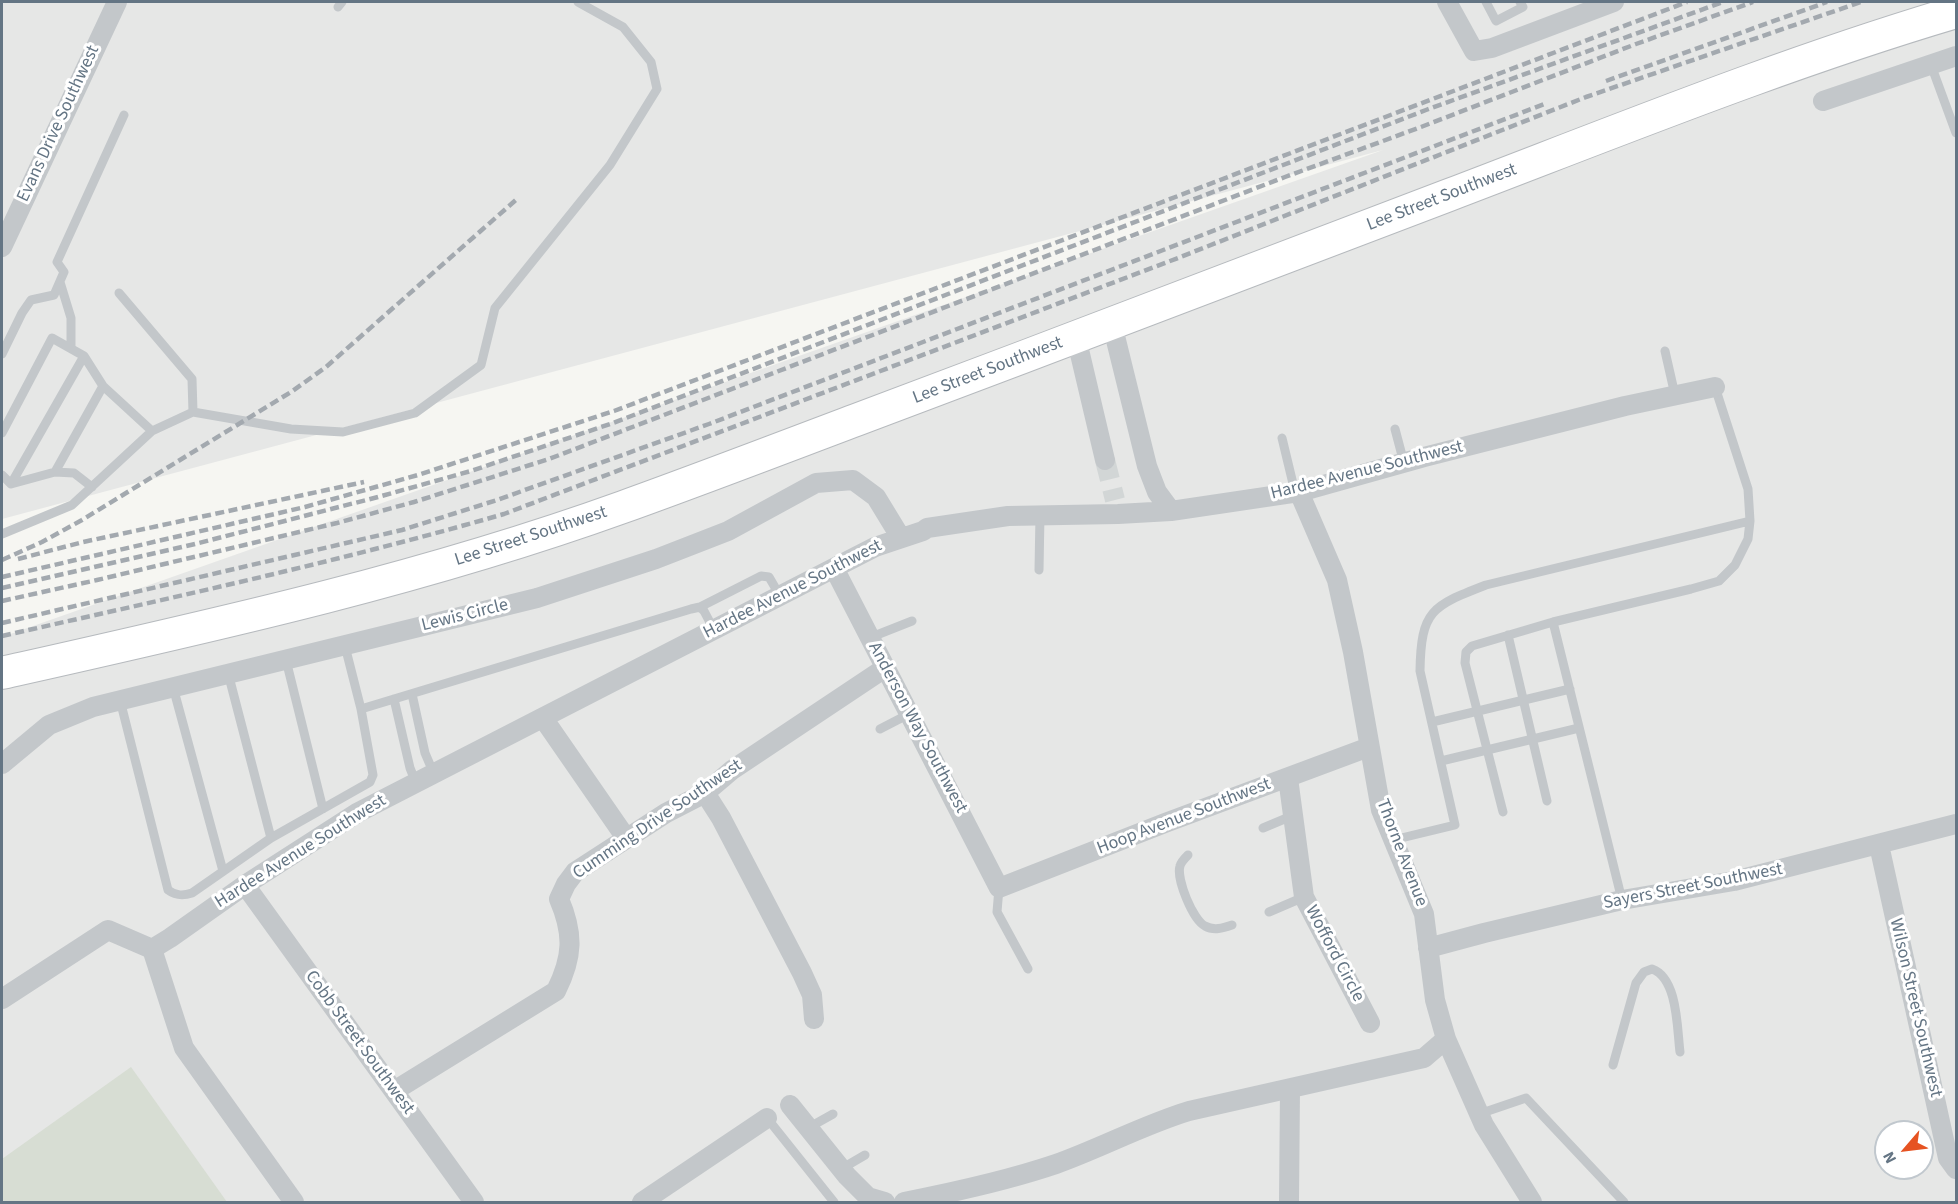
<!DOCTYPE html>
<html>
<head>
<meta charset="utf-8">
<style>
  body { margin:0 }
  #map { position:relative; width:1958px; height:1204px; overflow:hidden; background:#f6f6f2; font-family:"Source Sans 3",sans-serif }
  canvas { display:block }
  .frame { position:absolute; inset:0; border:3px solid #647584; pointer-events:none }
  .north { position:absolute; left:1874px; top:1120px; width:60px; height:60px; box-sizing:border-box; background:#fff; border:2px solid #c1c8ce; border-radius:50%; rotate:242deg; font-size:16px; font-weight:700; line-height:24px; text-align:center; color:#647584 }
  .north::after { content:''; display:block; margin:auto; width:21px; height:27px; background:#e65322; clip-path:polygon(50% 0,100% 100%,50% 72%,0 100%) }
</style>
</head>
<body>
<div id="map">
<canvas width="1958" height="1204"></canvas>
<div class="frame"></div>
<div class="north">N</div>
</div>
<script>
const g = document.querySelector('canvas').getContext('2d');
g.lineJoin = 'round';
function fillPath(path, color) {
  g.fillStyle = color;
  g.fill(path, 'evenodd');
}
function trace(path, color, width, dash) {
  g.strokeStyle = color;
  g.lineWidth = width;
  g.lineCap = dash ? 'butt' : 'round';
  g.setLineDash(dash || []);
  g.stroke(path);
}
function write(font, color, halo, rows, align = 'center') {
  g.font = font + ' "Source Sans 3",sans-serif';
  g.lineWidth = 6;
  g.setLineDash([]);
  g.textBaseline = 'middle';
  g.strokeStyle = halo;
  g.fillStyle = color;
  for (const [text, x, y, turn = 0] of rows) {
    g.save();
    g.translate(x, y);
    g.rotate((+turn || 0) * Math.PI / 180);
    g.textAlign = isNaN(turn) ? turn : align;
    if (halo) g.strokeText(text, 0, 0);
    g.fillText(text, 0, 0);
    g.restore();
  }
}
const built = new Path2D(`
  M2 2H1956V1202H2V637L1383 150 2 519ZM1886 1132H1922V1168H1886Z`);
const green = new Path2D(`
  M131 1067 227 1202H2V1159Z`);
const streetTunnel = new Path2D(`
  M1105 460 1115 500`);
const lane = new Path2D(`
  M1486 2 1496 21 1523 7 1520 2
  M338 7 342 2
  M1931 65 1956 133
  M60 282 71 318V348
  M119 293 192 379 193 412
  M1665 351 1675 395
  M2 354 22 313 31 300 54 295 64 272 57 262 124 115
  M1395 429 1404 463
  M2 433 52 338 84 356 103 386 152 431
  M1282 438 1295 492
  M55 472 103 386
  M2 475 11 484
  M11 484 84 356
  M11 484 55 472 74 473 92 487
  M2 534 72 505 152 431 193 412 291 429 343 432 415 413 481 365 495 308 610 165 657 89 651 62 623 27 578 2
  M1039 570 1040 515
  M700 607 761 576 769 577 780 596
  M1508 635 1547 801
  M869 638 912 621
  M345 646 361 709
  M286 660 323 809
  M228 673 271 838
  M173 687 223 871
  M412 694 425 753 434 774
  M394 699 410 768 416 783
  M120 700 168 890C176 896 183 896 192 893L271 838 370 782 373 775 361 709 691 609 700 607 704 611 714 630
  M1432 722 1570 689
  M880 729 909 714
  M1441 761 1579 728
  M1503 812 1465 663 1466 652 1472 646 1553 622
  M1263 828 1294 815
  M1393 840 1455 825 1420 671C1421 610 1432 606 1486 585L1750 521
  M1188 855C1185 858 1181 862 1180 866 1176 879 1193 920 1205 926 1214 931 1223 928 1232 925
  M999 888 997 912 1028 969
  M1622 900 1553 622 1691 589 1719 581 1735 565 1748 539 1750 521 1748 489 1715 387
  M1269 912 1304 897
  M1613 1065 1636 983 1644 972 1652 969C1678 978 1677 1029 1680 1052
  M1479 1114 1526 1098 1624 1202
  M767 1118 834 1202
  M808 1128 833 1114
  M841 1169 865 1155`);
const street = new Path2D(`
  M1447 2 1474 51 1492 48 1614 2
  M1823 101 1956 56
  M2 247 117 2
  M1112 324 1147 466 1157 492 1171 511
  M1076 337 1105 460
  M1299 492 1337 580 1353 652 1381 810 1424 914 1435 1000 1446 1039 1484 1125 1532 1202
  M834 568 999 888 1165 823 1369 747
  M543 718 626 838
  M2 764 49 725 93 707 537 598 656 559 728 531 816 483 853 480 876 497 901 538
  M1288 778 1304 897 1370 1023
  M705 793 721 818 802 973 812 995 814 1019
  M1879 845 1948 1158 1956 1169
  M245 885 474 1202
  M1428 948 1484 933 1622 900 1734 881 1956 824
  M152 949 170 938 245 885 357 813 834 568 875 547 923 531 927 528 1008 516 1118 514 1171 511 1299 492 1424 457 1625 406 1715 387
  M152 949 184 1048 294 1202
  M2 999 108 930 152 949
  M394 1091 556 991C573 957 574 934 559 899L566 884 575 872 666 813 705 793 732 770 885 668
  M790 1105 847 1176 868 1197 885 1202
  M642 1202 767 1118
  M904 1202C955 1192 1006 1181 1056 1164 1101 1148 1143 1125 1189 1111L1424 1058 1446 1039
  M1289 1202 1290 1089`);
const primary = new Path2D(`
  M2 673C211 626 420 580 623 507 701 479 779 449 856 420 1054 346 1251 270 1449 195 1617 131 1784 63 1956 12`);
const rail = new Path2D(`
  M1606 81 1827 2
  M18 559 83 542 364 482
  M2 560 42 542 82 520 291 392 326 367 517 199
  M2 577 305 507 418 475 614 411 1687 2
  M2 588 195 544 378 497 471 471 613 423 1426 110 1723 2
  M2 601 97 580 337 523 414 502 549 459 1285 177 1421 127 1636 44 1753 2
  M2 623 402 530 497 500 709 424 1547 103
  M2 636C170 598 338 562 504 514L1178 258 1586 97 1861 2`);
const streetNames = [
  ["Evans Drive Southwest",59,124,-65],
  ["Lee Street Southwest",1442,198,-21],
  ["Lee Street Southwest",988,371,-21],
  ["Hardee Avenue Southwest",1367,471,-14],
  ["Lee Street Southwest",531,537,-18],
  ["Hardee Avenue Southwest",793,590,-27],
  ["Lewis Circle",465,616,-14],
  ["Anderson Way Southwest",917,728,62],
  ["Hoop Avenue Southwest",1184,817,-21],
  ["Cumming Drive Southwest",658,820,-34],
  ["Hardee Avenue Southwest",301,852,-32],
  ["Thorne Avenue",1401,853,69],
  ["Sayers Street Southwest",1693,887,-11],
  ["Wofford Circle",1334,954,62],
  ["Wilson Street Southwest",1915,1008,77],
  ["Cobb Street Southwest",359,1043,54]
];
fillPath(built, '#e6e7e6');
fillPath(green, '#d7ddd3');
trace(streetTunnel, '#d2d6d6', 20, [20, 10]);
trace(primary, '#b6babe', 34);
trace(lane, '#c3c7ca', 9);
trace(street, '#c3c7ca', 20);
trace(primary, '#fff', 32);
trace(rail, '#a3a9af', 4.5, [9, 4.5]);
write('18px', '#647584', '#fff', streetNames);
</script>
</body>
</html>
